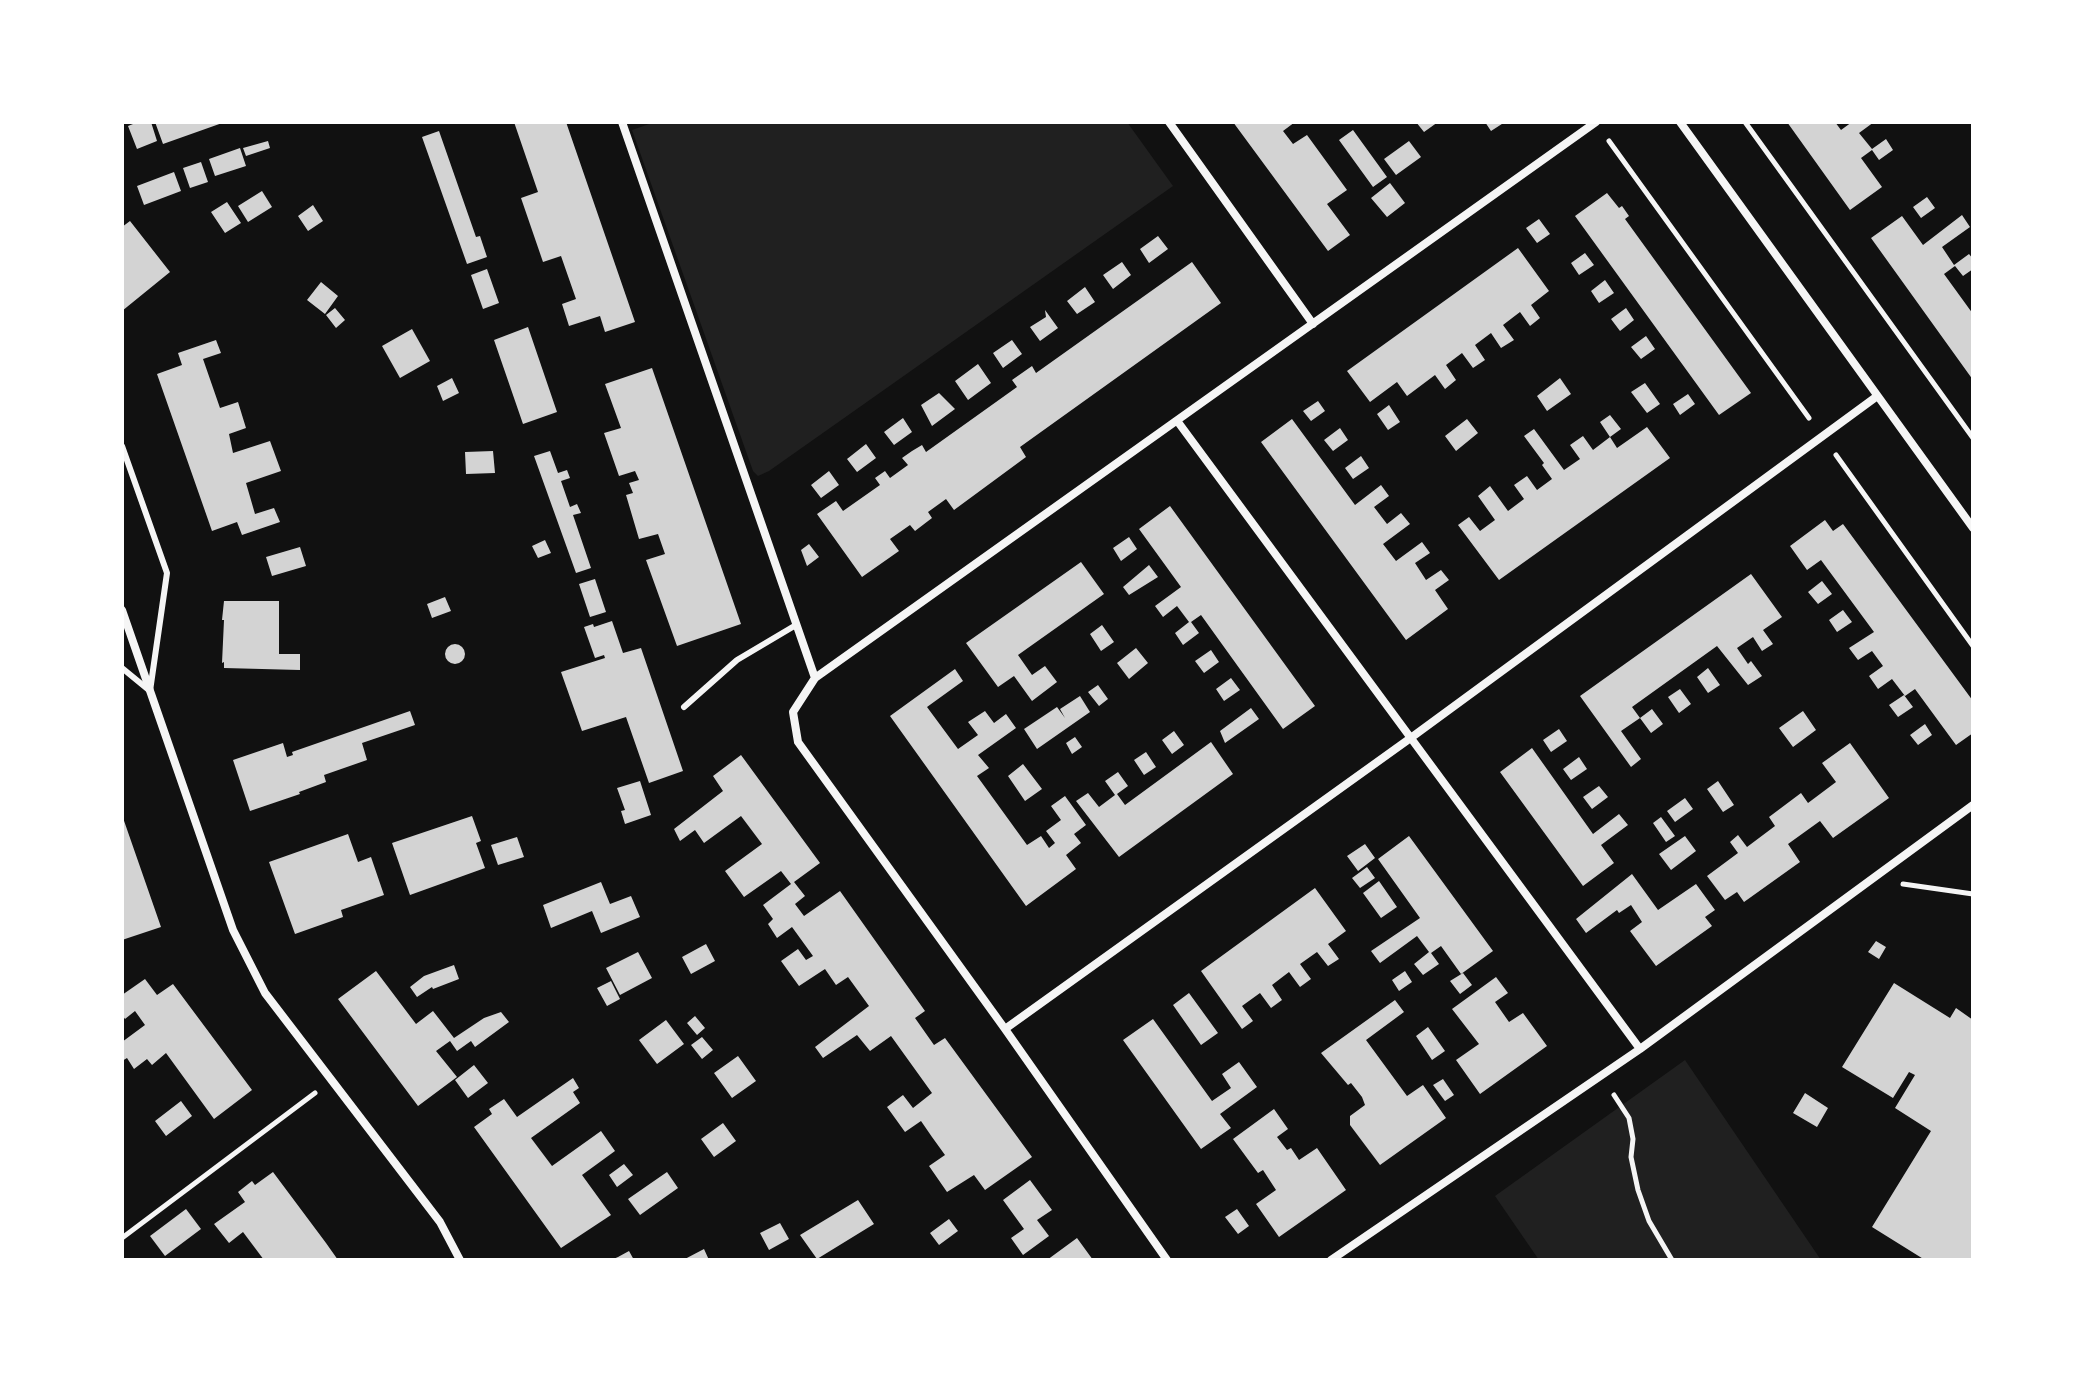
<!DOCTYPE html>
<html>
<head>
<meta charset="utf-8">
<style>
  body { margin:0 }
  #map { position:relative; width:2095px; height:1382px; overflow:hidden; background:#111; font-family:"Nunito Sans",sans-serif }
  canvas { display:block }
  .frame { position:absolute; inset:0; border:124px solid #fff; pointer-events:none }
</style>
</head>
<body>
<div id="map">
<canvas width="2095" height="1382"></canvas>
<div class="frame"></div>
</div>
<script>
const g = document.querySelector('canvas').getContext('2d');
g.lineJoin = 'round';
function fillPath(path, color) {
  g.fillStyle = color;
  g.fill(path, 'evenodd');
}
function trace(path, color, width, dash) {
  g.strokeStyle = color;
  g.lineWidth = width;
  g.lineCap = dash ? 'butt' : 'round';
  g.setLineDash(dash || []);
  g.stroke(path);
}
const green = new Path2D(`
  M655 122H1127L1173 186 769 471 758 476 753 471 632 130Z
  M1685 1060 1821 1260H1539L1495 1196Z`);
const building = new Path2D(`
  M138 122H151L157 141 137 149 128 126Z
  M155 122H225L163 144Z
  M514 122H566L635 322 605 332 600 316 569 326 562 304 576 299 561 256 543 262 521 198 538 192Z
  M1233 122H1295L1283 131 1293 144 1307 135 1347 190 1327 204 1350 235 1328 251Z
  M1416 122H1438L1424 132Z
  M1485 122H1505L1491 131Z
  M1787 122H1835L1841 130 1852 122H1874L1859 133 1872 149 1886 139 1893 150 1879 160 1872 150 1861 158 1882 187 1850 210Z
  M1353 130 1387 177 1373 187 1339 140Z
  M439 131 476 237 480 236 487 257 467 264 422 137Z
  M268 141 270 148 246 156 243 148Z
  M1409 141 1421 157 1396 175 1384 159Z
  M240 148 246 166 215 176 209 159Z
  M201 162 208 182 190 188 183 168Z
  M174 172 181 191 144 205 137 186Z
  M1390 183 1405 203 1387 217 1371 198Z
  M262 191 272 207 248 222 238 206Z
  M1607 193 1619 208 1622 206 1629 216 1625 219 1751 393 1719 415 1575 216Z
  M1927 197 1935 208 1921 218 1913 207Z
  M227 202 241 223 225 233 211 212Z
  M313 205 323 221 308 231 298 216Z
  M1962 215 1970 227 1942 247 1954 265 1969 254 1973 259V269L1963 276 1955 266 1944 274 1973 314V380L1871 238 1902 216 1923 245Z
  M1539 219 1550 234 1537 243 1526 228Z
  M130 221 170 272 122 311V227Z
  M1158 236 1168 249 1149 263 1140 249Z
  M1518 248 1549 291 1531 305 1540 318 1530 326 1520 312 1503 325 1514 340 1501 348 1491 333 1475 345 1485 360 1473 368 1462 353 1446 365 1456 380 1445 389 1435 375 1407 396 1397 382 1370 402 1347 371Z
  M1585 253 1594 265 1579 275 1571 263Z
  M1122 262 1131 275 1113 289 1103 275Z
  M1192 262 1221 303 1020 447 1026 457 954 510 946 499 928 512 932 518 915 531 910 525 890 539 899 551 862 577 817 514 836 501 843 511 880 485 875 478 885 471 890 478 908 465 902 458 912 451 922 445 926 452 1017 387 1012 380 1032 366 1036 373Z
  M487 269 499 303 483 309 471 275Z
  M1605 280 1614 293 1599 303 1591 291Z
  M321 282 338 296 325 314 307 300Z
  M1085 287 1095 302 1077 314 1067 301Z
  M335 308 345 320 336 328 326 315Z
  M1626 308 1634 320 1620 331 1611 319Z
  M1045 310 1058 328 1040 341 1030 327 1046 317Z
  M528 327 557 412 523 424 494 340Z
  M412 329 430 361 400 378 382 346Z
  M1646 336 1655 349 1641 359 1631 347Z
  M216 340 221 353 203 359 220 408 238 402 246 428 229 434 233 453 270 441 281 471 246 483 255 514 274 508 280 522 242 535 237 522 212 531 157 374 182 365 178 353Z
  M1012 340 1022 354 1003 368 993 353Z
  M978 364 991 383 968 400 955 381Z
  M652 368 741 624 677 646 646 560 665 554 658 534 639 539 626 495 633 493 629 483 639 480 635 471 619 476 604 433 621 428 605 384Z
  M452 378 459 393 443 401 437 386Z
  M1560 378 1571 394 1547 411 1537 396Z
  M1645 383 1660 404 1647 413 1631 392Z
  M939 393 955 409 932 426 921 405Z
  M1688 394 1695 404 1680 415 1673 404Z
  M1318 401 1325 411 1311 421 1303 411Z
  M1389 405 1400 422 1388 430 1377 414Z
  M1610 415 1621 429 1610 437 1600 422Z
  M903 418 912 432 894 445 884 432Z
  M1292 419 1355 505 1381 485 1389 496 1374 507 1387 524 1401 513 1410 524 1383 544 1396 561 1422 542 1430 553 1415 563 1426 580 1441 570 1449 580 1435 590 1448 609 1406 640 1261 442Z
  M1467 419 1478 433 1456 451 1445 436Z
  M1647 427 1670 458 1499 580 1458 525 1469 517 1480 531 1495 520 1478 496 1490 486 1508 511 1524 499 1514 485 1527 476 1537 490 1552 479 1542 465 1544 463 1524 436 1534 429 1564 470 1580 459 1570 445 1583 436 1593 450 1610 437 1617 448Z
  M1340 428 1348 440 1333 451 1324 440Z
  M866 444 876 458 857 472 847 459Z
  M493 451 495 473 466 474 465 452Z
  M550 451 558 473 567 470 570 478 561 481 570 507 577 504 581 513 573 515 591 568 576 573 534 456Z
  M1361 456 1369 468 1353 479 1345 468Z
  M829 471 839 485 821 498 811 485Z
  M1170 506 1315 706 1283 729 1201 615 1191 622 1199 633 1183 645 1175 633 1189 622 1177 606 1163 617 1155 606 1181 587 1139 529Z
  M1825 520 1833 531 1843 524 1973 701V733L1956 745 1915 689 1905 696 1892 679 1878 689 1869 676 1883 666 1872 651 1858 660 1849 648 1874 632 1821 560 1807 570 1790 546Z
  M1129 537 1137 549 1121 561 1113 548Z
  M545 540 551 553 538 558 532 546Z
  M809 544 819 557 807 566 801 550Z
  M300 547 306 566 272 576 266 557Z
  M1081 562 1104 594 1018 655 1032 675 1045 666 1057 682 1032 701 1014 676 998 687 966 643Z
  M1149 565 1158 577 1129 595 1123 587Z
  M1751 574 1782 617 1763 630 1773 644 1762 651 1753 637 1737 648 1748 664 1751 661 1762 676 1748 685 1717 646 1632 707 1640 718 1652 709 1663 724 1651 733 1640 718 1621 731 1641 759 1631 767 1580 696Z
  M595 579 606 612 590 617 579 584Z
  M1822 581 1832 594 1818 604 1808 592Z
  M445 597 451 611 432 618 427 604Z
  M224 601H279V654H300V670L224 668V662L222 663 224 620H222Z
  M1843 610 1852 622 1837 632 1829 620Z
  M612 621 623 653 641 648 683 771 649 783 626 717 582 731 561 672 605 658 604 655 595 658 584 627 593 624 594 627Z
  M1102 625 1114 642 1101 651 1090 634Z
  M445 654a10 10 0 1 1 20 0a10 10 0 1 1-20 0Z
  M1136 648 1148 663 1129 679 1117 663Z
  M1211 650 1219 662 1204 673 1195 661Z
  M1708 668 1720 685 1708 693 1697 677Z
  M955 669 963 681 927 707 958 749 978 735 968 722 985 711 994 723 1006 714 1016 728 978 755 989 768 977 776 1027 845 1041 836 1049 848 1055 843 1046 831 1061 820 1051 806 1065 796 1086 825 1074 834 1081 843 1066 855 1076 869 1026 906 890 716Z
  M1231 678 1240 690 1224 701 1216 689Z
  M1098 685 1108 699 1099 706 1088 692Z
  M1680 689 1691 704 1679 713 1668 697Z
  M1904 695 1913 707 1898 717 1889 705Z
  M1080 696 1090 712 1037 749 1024 729 1057 707 1065 718 1060 709Z
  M1251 708 1259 719 1225 743 1220 731Z
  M410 711 415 725 362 743 367 760 324 775 326 782 299 792 300 794 250 811 233 760 283 743 287 757 293 755 292 752Z
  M1803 711 1816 730 1793 747 1779 728Z
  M1925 724 1932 735 1918 745 1910 735Z
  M1559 729 1567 741 1551 752 1543 740Z
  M1174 731 1184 745 1172 754 1162 740Z
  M1075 737 1082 747 1072 754 1066 743Z
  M1211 742 1233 774 1119 857 1076 801 1088 793 1099 807 1115 795 1105 781 1118 772 1128 786 1117 794 1125 805Z
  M1850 743 1889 798 1833 838 1820 821 1788 844 1800 862 1744 902 1737 892 1725 900 1707 876 1738 853 1730 842 1738 835 1747 847 1775 826 1769 817 1801 793 1808 803 1836 782 1822 763Z
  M1532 748 1593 834 1619 814 1628 825 1601 845 1614 863 1583 886 1500 772Z
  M1146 752 1156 767 1144 775 1134 760Z
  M741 755 820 863 794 882 805 896 795 904 804 916 840 891 925 1011 915 1018 934 1045 945 1038 1032 1157 985 1190 974 1175 947 1192 929 1166 945 1155 932 1137 921 1121 905 1132 887 1107 903 1095 913 1108 932 1093 891 1036 870 1051 857 1035 823 1058 815 1047 869 1006 848 977 836 985 825 969 799 986 781 961 798 949 806 960 813 956 792 927 777 938 768 924 773 919 763 905 791 884 781 871 744 897 725 871 762 844 741 816 704 843 695 830 680 841 674 829 723 791 713 776Z
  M1579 757 1587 769 1571 780 1563 769Z
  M1023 764 1042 789 1025 801 1008 776Z
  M640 781 651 815 625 824 621 811 625 810 617 788Z
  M1718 781 1734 805 1723 812 1707 789Z
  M1599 786 1608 797 1592 809 1583 797Z
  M1685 798 1693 809 1675 822 1667 811Z
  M122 815 161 927 122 940Z
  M472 816 481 841 476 843 485 868 410 895 392 843Z
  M1661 817 1675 836 1666 842 1653 823Z
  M348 834 358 862 371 857 384 895 341 910 343 917 295 934 269 862Z
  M1409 836 1493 951 1461 974 1441 946 1431 953 1439 964 1423 975 1414 964 1429 952 1417 936 1380 963 1371 951 1420 918 1378 859Z
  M1685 836 1696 851 1671 870 1659 854Z
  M517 837 524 857 498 865 491 845Z
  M1365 844 1375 858 1358 871 1347 856Z
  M1367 867 1375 878 1360 888 1352 878Z
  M1632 874 1658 910 1696 884 1715 910 1705 917 1712 926 1656 966 1630 931 1642 922 1631 905 1619 913 1617 910 1586 933 1576 919Z
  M1379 881 1397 907 1381 918 1363 893Z
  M601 882 610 904 631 896 640 917 601 933 592 911 551 928 543 905Z
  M1315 888 1346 931 1328 944 1339 959 1328 966 1317 952 1300 964 1311 979 1300 987 1289 972 1272 985 1282 1000 1271 1008 1260 993 1242 1006 1253 1021 1242 1029 1201 971Z
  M1876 941 1886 947 1879 959 1868 952Z
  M706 944 715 961 691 974 682 957Z
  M638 952 652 978 620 995 606 968Z
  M454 965 459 979 433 989 432 987 417 997 410 987 424 976Z
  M376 971 416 1024 433 1011 454 1038 484 1018 501 1012 509 1022 475 1047 471 1041 457 1051 450 1041 436 1051 457 1077 418 1106 338 999Z
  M1405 971 1412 982 1399 991 1392 980Z
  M1463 973 1472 985 1460 994 1450 981Z
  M1496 977 1508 993 1495 1002 1509 1022 1523 1013 1547 1046 1480 1094 1456 1060 1479 1044 1452 1009Z
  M145 979 157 995 173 984 252 1090 214 1119 166 1053 152 1065 147 1059 134 1069 127 1058 122 1061V1042L145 1025 135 1011 125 1019 122 1015V995Z
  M611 981 620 999 607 1006 597 988Z
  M1894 983 1950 1018 1956 1008 1973 1020V1260H1925L1872 1227 1931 1131 1895 1108 1915 1075 1909 1072 1893 1098 1842 1067Z
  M1189 993 1218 1033 1201 1045 1173 1005Z
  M1395 1000 1404 1012 1366 1040 1407 1096 1423 1085 1446 1118 1380 1165 1350 1125V1116L1365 1105 1362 1097 1351 1083 1348 1085 1321 1053Z
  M695 1016 705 1028 697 1035 687 1023Z
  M1153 1019 1212 1101 1231 1088 1222 1074 1239 1062 1257 1087 1220 1114 1231 1128 1201 1149 1123 1040Z
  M666 1020 684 1044 657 1064 639 1040Z
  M1428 1027 1445 1051 1432 1060 1416 1036Z
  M702 1037 713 1050 702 1059 691 1045Z
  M738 1056 756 1081 732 1098 714 1073Z
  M474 1065 488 1083 468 1098 455 1080Z
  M573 1078 579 1088 573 1092 580 1103 531 1138 552 1166 601 1131 615 1151 582 1175 611 1215 561 1248 474 1127 492 1114 489 1109 504 1099 517 1117Z
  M1443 1079 1454 1095 1445 1101 1433 1085Z
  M1805 1093 1828 1108 1817 1127 1793 1113Z
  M181 1101 192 1116 166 1136 155 1121Z
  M1274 1109 1288 1129 1277 1137 1287 1150 1291 1148 1299 1160 1317 1148 1346 1190 1279 1237 1256 1204 1276 1190 1263 1170 1258 1173 1233 1139Z
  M723 1123 736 1141 714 1157 701 1139Z
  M624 1164 633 1175 617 1187 609 1175Z
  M273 1172 326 1243 338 1260H264L243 1232 229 1243 214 1224 245 1202 238 1192 252 1181 255 1185Z
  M667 1172 678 1188 640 1215 628 1199Z
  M1030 1180 1052 1210 1037 1220 1049 1236 1023 1255 1011 1238 1024 1229 1003 1200Z
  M858 1200 874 1224 817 1259 800 1235Z
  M186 1209 201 1229 165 1256 150 1236Z
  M1237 1209 1249 1226 1238 1234 1225 1217Z
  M949 1219 958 1231 939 1245 930 1233Z
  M780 1223 789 1239 769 1250 760 1233Z
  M1077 1238 1093 1260H1047Z
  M704 1249 709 1260H683Z
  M629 1251 634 1260H611L618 1257Z`);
const path = new Path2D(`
  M1745 122 1973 438
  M1609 141 1809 418
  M1836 455 1973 646
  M1903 884 1973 894
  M1614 1095 1629 1118 1633 1139 1631 1157 1638 1190 1649 1221 1672 1260
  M122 1238 315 1093`);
const service = new Path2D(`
  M122 446 167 573 150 691 122 668
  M684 707 737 660 796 625`);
const minor = new Path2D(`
  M622 122 815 678 793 712 798 742 1005 1029 1167 1260
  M1169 122 1313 324
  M1680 122 1973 528
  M1178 422 1640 1049
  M122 610 233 930 265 993 440 1222 460 1260
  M815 678 1596 122
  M1005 1029 1412 737 1876 397
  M1331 1260 1640 1049 1973 805`);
fillPath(green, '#202020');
fillPath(building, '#d3d3d3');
trace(path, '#f5f5f5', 5);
trace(service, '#f5f5f5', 6);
trace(minor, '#f5f5f5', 8);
</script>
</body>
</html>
